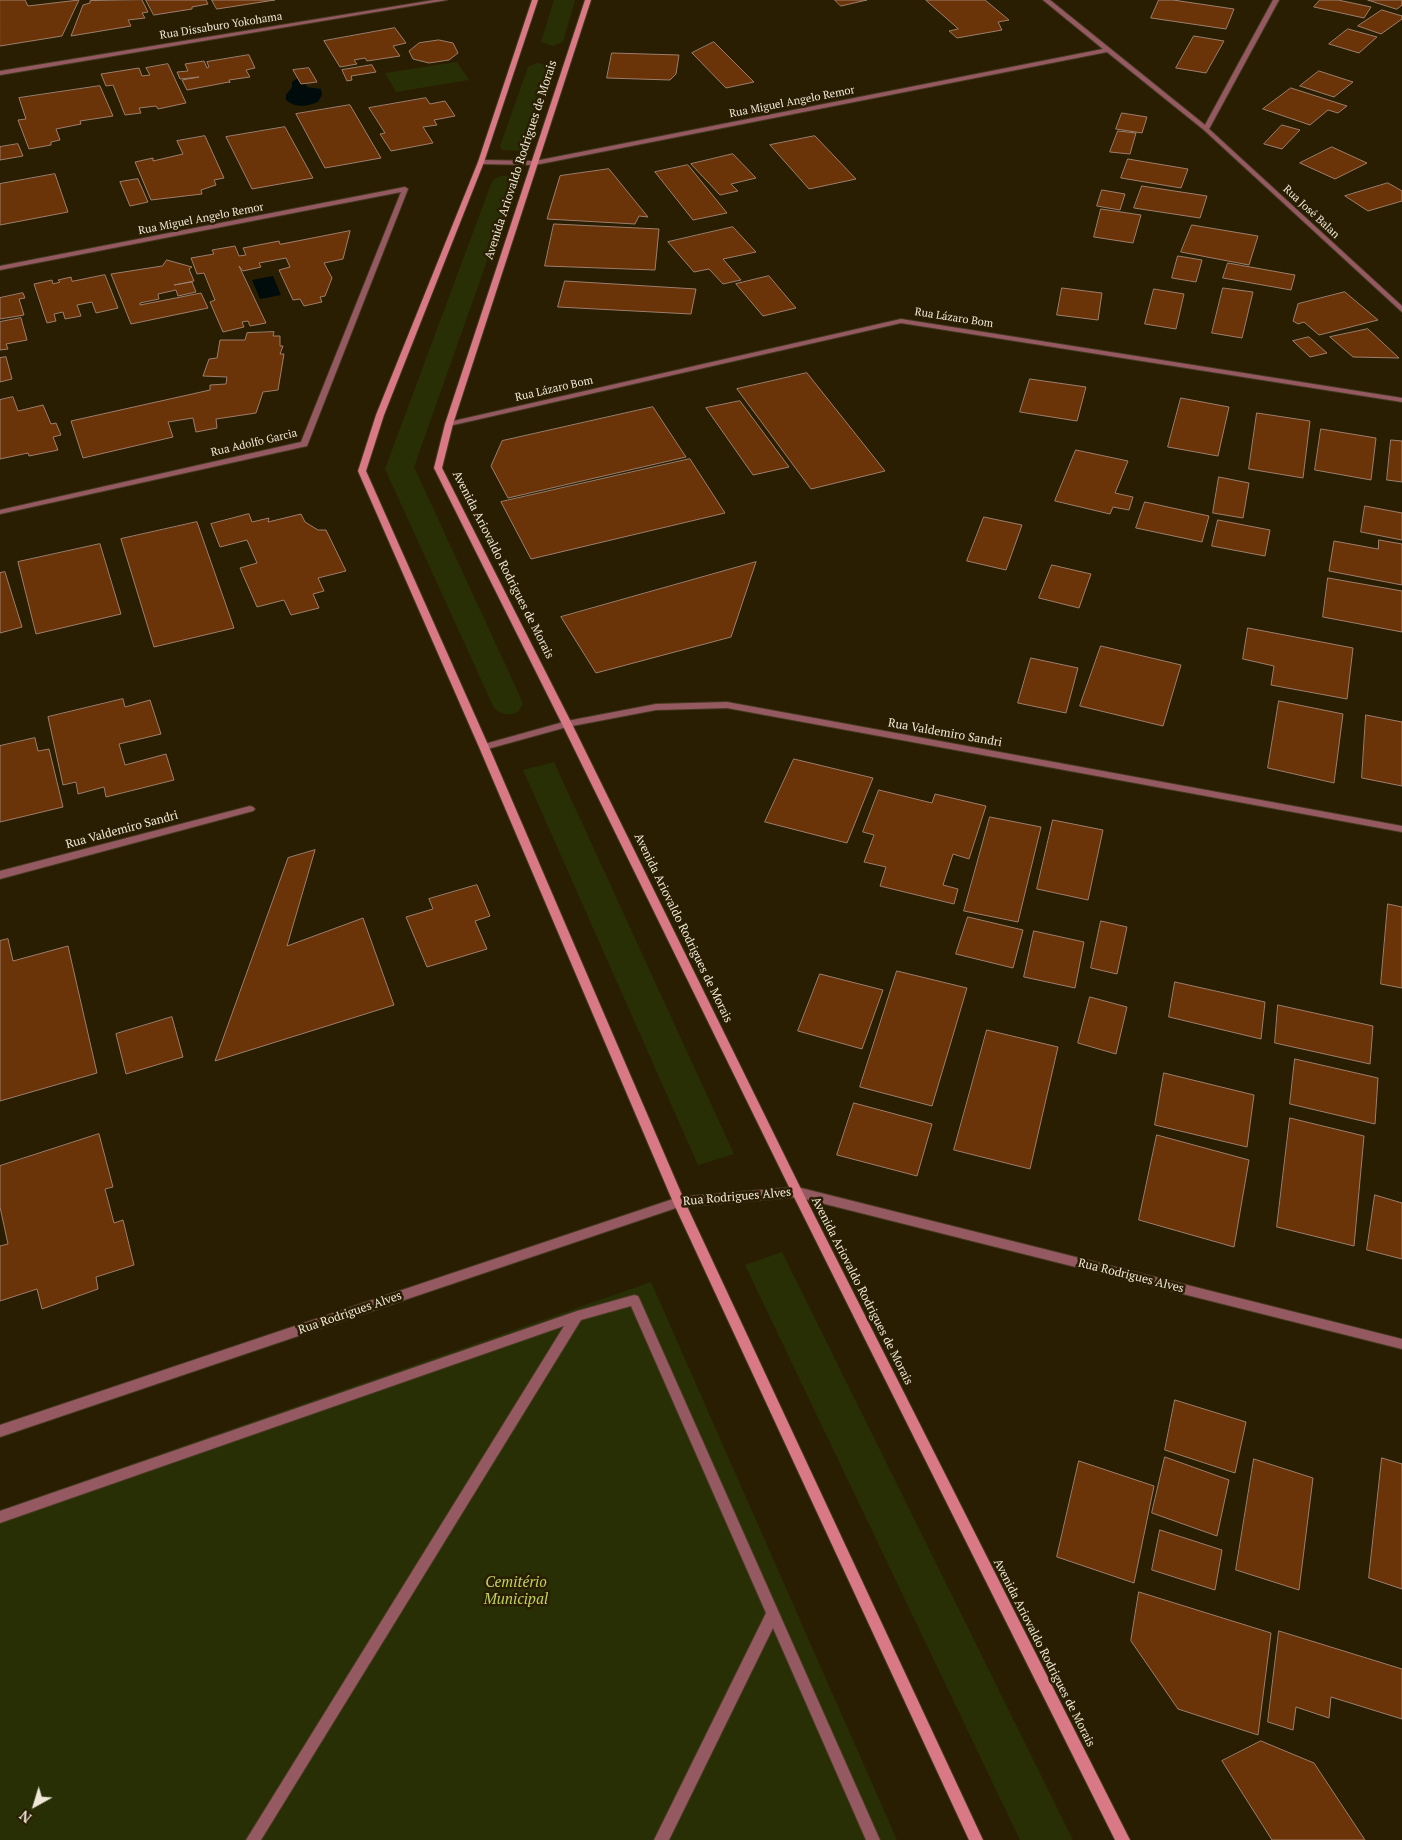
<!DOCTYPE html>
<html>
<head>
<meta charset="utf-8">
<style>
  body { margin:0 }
  #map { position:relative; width:1402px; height:1840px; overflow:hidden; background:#291e02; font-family:"PT Serif",serif }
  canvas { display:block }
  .north { position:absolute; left:10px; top:1780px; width:50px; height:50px; -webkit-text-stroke:4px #291e02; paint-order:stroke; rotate:219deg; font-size:14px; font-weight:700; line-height:20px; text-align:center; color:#efe8d8 }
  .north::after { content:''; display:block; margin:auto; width:18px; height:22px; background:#efe8d8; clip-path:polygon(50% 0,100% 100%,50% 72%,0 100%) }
</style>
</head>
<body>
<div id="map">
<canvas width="1402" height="1840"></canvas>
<div class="north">N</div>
</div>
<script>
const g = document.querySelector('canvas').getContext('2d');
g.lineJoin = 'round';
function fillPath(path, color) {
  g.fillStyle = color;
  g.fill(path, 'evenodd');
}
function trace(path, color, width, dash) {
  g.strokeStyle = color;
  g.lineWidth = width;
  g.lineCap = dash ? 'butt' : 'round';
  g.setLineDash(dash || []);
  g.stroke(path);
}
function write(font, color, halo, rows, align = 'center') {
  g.font = font + ' "PT Serif",serif';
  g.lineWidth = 5;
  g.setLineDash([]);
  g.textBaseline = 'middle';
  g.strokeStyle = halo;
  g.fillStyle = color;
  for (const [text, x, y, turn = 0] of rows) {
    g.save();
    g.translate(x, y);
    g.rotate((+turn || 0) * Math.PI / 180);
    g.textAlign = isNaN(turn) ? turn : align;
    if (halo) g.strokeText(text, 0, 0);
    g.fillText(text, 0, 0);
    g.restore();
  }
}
const green = new Path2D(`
  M554 0H575L563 42 553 46 541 42Z
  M457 62 469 80 396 92 385 73Z
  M537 63 550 65 552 67 525 147 519 151 502 150 500 146 528 67Z
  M501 176H510L516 179 414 467 518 692 523 704 518 712C508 716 502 715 494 708L385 469 491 184 494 179Z
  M554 762 734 1154 698 1165 523 770Z
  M782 1252 1073 1840H1020L745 1265Z
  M651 1282 897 1840H0V1510Z`);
const water = new Path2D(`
  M298 78H303L307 87 321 89 322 95 318 102C307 107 295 108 286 100V95L292 87V82Z
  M273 276 281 295 260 299 252 280Z`);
const building = new Path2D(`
  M0 0H25L28 6 79 0 62 36 0 46Z
  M142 0 148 12 142 13 145 18 128 20 131 26 71 36 83 5 90 3V1Z
  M146 0H206L208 4 192 7V9L154 15Z
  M212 0H275L217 9Z
  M835 0H867L841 6Z
  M926 0H985L1009 20 998 22 1002 30 957 38 949 31 958 29Z
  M1159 0H1173L1234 9 1226 29 1151 18Z
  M1320 0H1338L1371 7 1364 18 1314 7Z
  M1368 0H1402V5L1397 9Z
  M1382 10 1402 16V19L1381 34 1358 26Z
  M395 28 406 43 393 46 400 56 367 61 365 58 354 60 357 64 340 67 324 41Z
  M1348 29 1377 37 1359 53 1329 44Z
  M1194 36 1224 41 1206 73 1176 68Z
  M439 40 453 43 458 53 449 60 429 63 413 59 409 51 419 43Z
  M714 42 754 82 726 88 692 53Z
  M612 53 679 55 676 74 670 80 607 78Z
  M249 55 255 68 246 70 250 77 229 80 230 83 229 82 187 90 182 80 199 77 180 79 177 72 188 71 185 64 204 61 207 68 209 67 207 62Z
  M168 64 186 103 158 109 156 106 139 108 141 113 125 115 113 85 106 86 101 74 139 68 142 76 150 75 146 68Z
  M372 65 376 72 351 76 352 80 347 81 342 70Z
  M309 68 317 82 301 84 293 70Z
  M1319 71 1353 82 1334 97 1300 86Z
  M100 86 113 116 80 121 81 124 56 129 60 140 51 142V145L29 149 18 120 26 119 19 98Z
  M1291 88 1347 106 1338 113 1328 110 1310 125 1263 109Z
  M426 98 430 104 445 101 455 116 434 120 437 125 423 127 433 143 391 151 380 134 385 133 369 108Z
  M350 105 381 158 325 168 296 114Z
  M1122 113 1147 117 1142 133 1116 129Z
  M1282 125 1300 130 1282 149 1264 144Z
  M285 127 313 178 252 189 226 137Z
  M1118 131 1136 133 1130 154 1110 152Z
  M205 136 224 178 214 180 216 185 201 190 202 194 151 200 135 162 153 158V161L183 154 177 141Z
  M815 136 856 179 809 189 770 145Z
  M18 144 23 156 0 160V147Z
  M1332 147 1367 163 1335 179 1300 163Z
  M733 154 756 178 731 184 738 191 720 195 691 164Z
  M1128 159 1188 169 1181 188 1121 178Z
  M688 165 727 213 693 220 655 172Z
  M609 169 648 217 639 216 635 224 547 219 560 176Z
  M55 174 68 212 0 225V184Z
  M138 179 148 202 130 206 120 182Z
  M1388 183 1402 191V201L1368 211 1345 196Z
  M1142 186 1207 196 1200 218 1134 208Z
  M1102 190 1125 194 1120 210 1097 206Z
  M1101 209 1141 215 1133 243 1094 237Z
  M554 224 659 229 655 270 545 266Z
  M1192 225 1258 236 1249 265 1181 252Z
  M733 227 756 252 723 259 741 280 723 284 709 269 694 272 668 242Z
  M350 231 343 259 324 263 332 278 325 296 320 297 322 302 304 306 300 299 293 300 279 270 290 267 286 258 259 263 261 267 243 271 239 266 266 323 250 326 248 321 242 322 244 327 223 332 210 302 215 300 204 273 197 274 191 258 214 254 212 250 235 246 239 256 246 255 243 248 279 241 280 244Z
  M1178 256 1202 260 1196 282 1172 278Z
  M167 260 192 267 189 269 194 281 174 285 192 282 196 292 178 296 176 290 158 294 159 299 140 303V305L201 293 208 308 131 324 111 274 162 266Z
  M1228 263 1295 275 1291 290 1223 278Z
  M105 275 118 308 96 313 92 302 77 305 81 316 65 319 63 312 54 314 56 321 47 323 34 284 52 280 53 284 60 282 58 280 71 277 72 281Z
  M769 276 796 308 763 316 736 284Z
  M565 281 696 289 691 314 558 307Z
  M1062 288 1102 293 1098 320 1057 315Z
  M1223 288 1253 292 1242 338 1212 333Z
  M1154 289 1184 294 1176 329 1145 324Z
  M1345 292 1378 320 1319 335 1304 322 1298 324 1293 321 1298 304Z
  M23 293 25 298 19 299 24 315 0 319V298Z
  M21 318 27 340 6 344 8 349 0 350V322Z
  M1368 329 1399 358 1353 357 1330 337Z
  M274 332 273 336H280V346H283L280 354H284L278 390 263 392 256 413 216 419 217 428 196 432 193 418 168 422 173 437 83 458 71 421 210 390V385L226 384 227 377 203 376 209 359 217 358 220 340H245L247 333Z
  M1309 337 1327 353 1310 357 1293 341Z
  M6 357 12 379 0 382V358Z
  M807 373 885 471 811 489 737 389Z
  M1030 379 1086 387 1077 421 1020 412Z
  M13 397 18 411 43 405 51 424 56 423 61 435 53 437 58 450 29 456 28 453 0 459V400Z
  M1181 398 1229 407 1218 456 1168 447Z
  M740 401 789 467 753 475 706 408Z
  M653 407 686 457 508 498 491 466 502 441Z
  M1257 413 1310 421 1303 478 1249 469Z
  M1321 429 1376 438 1371 480 1315 470Z
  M1391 440 1402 441V482L1387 480Z
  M1076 450 1128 461 1115 493 1133 497 1129 510 1113 507 1110 514 1055 501Z
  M690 459 725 513 531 559 501 502Z
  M1219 477 1249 483 1243 518 1213 513Z
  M1145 502 1209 516 1202 542 1136 528Z
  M1365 506 1402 513V540L1361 532Z
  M249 514 252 522 269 518 268 522 301 514 305 522 318 530H326L346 571 318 578 324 591 313 594 319 608 291 615 284 600 257 607 240 568 257 563 247 540 220 547 211 524Z
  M984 517 1022 525 1006 570 967 561Z
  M1218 520 1270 530 1265 556 1212 546Z
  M197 522 234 628 154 647 121 539Z
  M1379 540 1402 544V585L1329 571 1334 541 1378 549Z
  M100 544 121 614 36 634 18 562Z
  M756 562 731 637 596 673 561 617Z
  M1052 565 1091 574 1079 608 1039 598Z
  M5 572 22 627 0 633V573Z
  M1328 578 1402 591V632L1323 617Z
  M1248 628 1353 648 1347 699 1271 685 1274 666 1243 659Z
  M1101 646 1181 665 1163 726 1080 706Z
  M1031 658 1078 668 1066 713 1018 703Z
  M123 699 125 707 150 700 161 734 119 744 125 765 166 754 174 780 106 797 104 787 78 794 76 782 63 785 48 717Z
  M1279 701 1343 714 1334 783 1268 768Z
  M1366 715 1402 722V786L1362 778Z
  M35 738 38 751 49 749 63 807 0 822V746Z
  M794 759 873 778 847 843 765 822Z
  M879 790 932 803 935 794 986 806 969 859 953 854 943 885 958 889 954 904 880 886 886 867 864 862 874 835 863 832Z
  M990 817 1041 827 1018 922 964 911Z
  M1053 820 1103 830 1088 900 1037 889Z
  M315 850 287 946 363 918 394 1005 215 1061 288 858Z
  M477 885 490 916 475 921 487 949 427 967 406 917 433 909 429 899Z
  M1388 904 1402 907V988L1381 984Z
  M968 917 1023 930 1013 968 956 954Z
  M1101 921 1127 927 1117 974 1091 968Z
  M1034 931 1084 942 1075 988 1024 977Z
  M8 939 13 961 68 946 97 1073 0 1101V941Z
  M897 971 967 988 932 1106 860 1087Z
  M820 974 883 990 862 1049 798 1031Z
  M1175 982 1265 1002 1261 1039 1169 1017Z
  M1090 997 1127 1007 1116 1054 1078 1043Z
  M1278 1005 1373 1026 1370 1064 1275 1043Z
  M172 1017 183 1057 126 1074 116 1034Z
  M987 1030 1058 1047 1030 1169 954 1150Z
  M1295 1059 1378 1078 1375 1124 1290 1104Z
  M1164 1073 1254 1095 1247 1147 1155 1125Z
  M854 1103 932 1124 917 1176 837 1155Z
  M1290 1118 1364 1136 1354 1246 1277 1227Z
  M99 1134 113 1187 105 1189 114 1223 123 1220 134 1265 96 1277 98 1289 42 1309 37 1289 0 1301V1246L8 1244 0 1207V1166Z
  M1157 1135 1249 1160 1234 1247 1139 1220Z
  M1375 1195 1402 1203V1259L1367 1250Z
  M1175 1400 1246 1422 1235 1473 1165 1450Z
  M1165 1457 1229 1480 1217 1536 1152 1513Z
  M1382 1458 1402 1464V1589L1369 1578Z
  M1254 1459 1313 1478 1299 1590 1236 1570Z
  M1079 1461 1154 1486 1134 1583 1057 1557Z
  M1160 1530 1222 1550 1215 1590 1152 1570Z
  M1139 1592 1271 1633 1258 1735 1178 1709 1131 1641Z
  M1279 1631 1402 1669V1719L1331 1697 1329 1718 1296 1707 1293 1730 1268 1722Z
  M1261 1741 1314 1763 1365 1840H1272L1222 1761Z`);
const lane = new Path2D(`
  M634 1295 638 1296 640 1300 880 1840H866L773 1628 669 1840H654L766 1613 631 1306 581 1320 261 1840H246L564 1326 0 1523V1511L577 1311Z`);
const street = new Path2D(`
  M434 0H447L0 75V71Z
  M1043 0H1050L1205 125 1273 0H1279L1209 129 1402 306V312L1204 130 1107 52 535 165 481 164 478 162 481 160 535 161 1103 49Z
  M405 187 408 189 307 446 0 514V510L301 442 401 192 0 270V266Z
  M901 319 1402 398V402L901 323 449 426 445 424 449 422Z
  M727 702 1402 826V832L727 708 656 710 567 727 484 750 479 747 481 745 567 721 656 704Z
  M250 806 253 807 255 809 253 811 0 879V871Z
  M797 1187 1402 1339V1349L797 1197 679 1207 0 1437V1425L679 1197Z`);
const secondary = new Path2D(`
  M532 0H538L484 162 384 415 366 471 489 747 685 1202 983 1840H969L673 1202 479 747 358 471 376 415 478 162Z
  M585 0H591L453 424 442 468 572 724 801 1189 1130 1840H1115L793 1195 562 724 434 468 445 424Z`);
const farStreetnames = [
  ["Rua Dissaburo Yokohama",221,26,-9],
  ["Rua Miguel Angelo Remor",792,102,-11],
  ["Rua José Balan",1311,212,43],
  ["Rua Miguel Angelo Remor",201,219,-11],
  ["Rua Lázaro Bom",954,318,9],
  ["Rua Lázaro Bom",554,389,-13],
  ["Rua Adolfo Garcia",254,443,-13]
];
const streetNames = [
  ["Avenida Ariovaldo Rodrigues de Morais",521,160,-72],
  ["Avenida Ariovaldo Rodrigues de Morais",503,565,63],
  ["Rua Valdemiro Sandri",945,733,10],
  ["Rua Valdemiro Sandri",122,830,-15],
  ["Avenida Ariovaldo Rodrigues de Morais",683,928,64],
  ["Rua Rodrigues Alves",737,1197,-5],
  ["Rua Rodrigues Alves",1131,1276,14],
  ["Avenida Ariovaldo Rodrigues de Morais",862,1291,63],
  ["Rua Rodrigues Alves",350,1313,-19],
  ["Avenida Ariovaldo Rodrigues de Morais",1044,1653,63]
];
const nearParknames = [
  ["Cemitério",516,1583],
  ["Municipal",516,1600]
];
fillPath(green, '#292f05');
fillPath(water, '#000c0c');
fillPath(building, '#6a3308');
trace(building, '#9d7e6c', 1);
trace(lane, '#453a20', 2);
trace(street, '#453a20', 2);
trace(secondary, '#453a20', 2);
fillPath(lane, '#955961');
fillPath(street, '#955961');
fillPath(secondary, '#d97986');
write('11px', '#efe8d8', '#291e02', farStreetnames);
write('12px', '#efe8d8', '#291e02', streetNames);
write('italic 15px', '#c0d35a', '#291e02', nearParknames);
</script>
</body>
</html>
